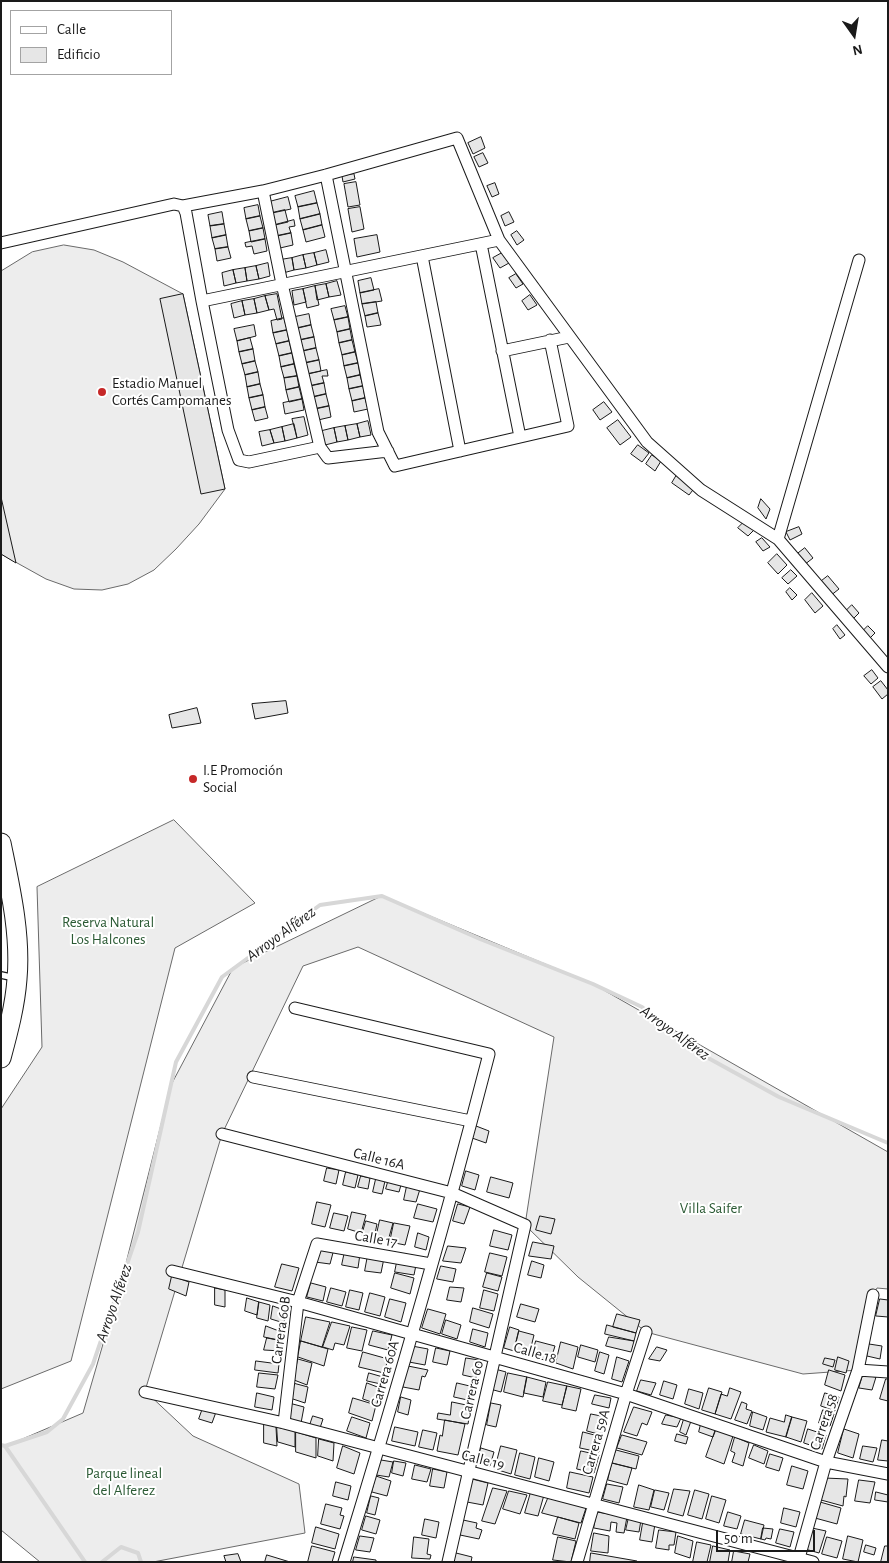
<!DOCTYPE html>
<html>
<head>
<meta charset="utf-8">
<style>
  body { margin:0 }
  #map { position:relative; width:889px; height:1563px; overflow:hidden; background:#fff; font-family:"Alegreya Sans",sans-serif }
  canvas { display:block }
  .frame { position:absolute; inset:0; border:2px solid #1a1a1a; pointer-events:none }
  .legend { position:absolute; left:10px; top:10px; width:162px; height:65px; box-sizing:border-box; background:#fff; border:1px solid #a3a3a3; margin:0; padding:6px 9px; list-style:none; font-size:15px; color:#1a1a1a }
  .legend li { display:flex; align-items:center; gap:10px; height:25px }
  .legend b { width:25px; border:1px solid #a3a3a3 }
  .north { position:absolute; left:829px; top:10px; width:50px; height:50px; -webkit-text-stroke:4px #fff; paint-order:stroke; rotate:167deg; font-size:14px; font-weight:700; line-height:20px; text-align:center; color:#1a1a1a }
  .north::after { content:''; display:block; margin:auto; width:18px; height:22px; background:#1a1a1a; clip-path:polygon(50% 0,100% 100%,50% 72%,0 100%) }
  .scale { position:absolute; left:716px; top:1530px; width:99px; height:22px; box-sizing:border-box; border:2px solid #1a1a1a; border-top:0; padding-left:6px; font-size:15px; line-height:18px; white-space:nowrap; color:#1a1a1a; -webkit-text-stroke:4px #fff; paint-order:stroke }
</style>
</head>
<body>
<div id="map">
<canvas width="889" height="1563"></canvas>
<div class="frame"></div>
<ul class="legend">
<li><b style="height:6px;background:#fff"></b>Calle</li>
<li><b style="height:14px;background:#e6e6e6"></b>Edificio</li>
</ul>
<div class="north">N</div>
<div class="scale">50 m</div>
</div>
<script>
const g = document.querySelector('canvas').getContext('2d');
g.lineJoin = 'round';
function fillPath(path, color) {
  g.fillStyle = color;
  g.fill(path, 'evenodd');
}
function trace(path, color, width, dash) {
  g.strokeStyle = color;
  g.lineWidth = width;
  g.lineCap = dash ? 'butt' : 'round';
  g.setLineDash(dash || []);
  g.stroke(path);
}
function write(font, color, halo, rows, align = 'center') {
  g.font = font + ' "Alegreya Sans",sans-serif';
  g.lineWidth = 4;
  g.setLineDash([]);
  g.textBaseline = 'middle';
  g.strokeStyle = halo;
  g.fillStyle = color;
  for (const [text, x, y, turn = 0] of rows) {
    g.save();
    g.translate(x, y);
    g.rotate((+turn || 0) * Math.PI / 180);
    g.textAlign = isNaN(turn) ? turn : align;
    if (halo) g.strokeText(text, 0, 0);
    g.fillText(text, 0, 0);
    g.restore();
  }
}
const built = new Path2D(`
  M64 245 94 250 123 262 183 294 225 489 199 524 176 549 154 570 128 584 102 590 74 589 46 579 1 554V271L32 252Z
  M174 820 255 903 175 948 71 1361 1 1389V1109L42 1047 37 887Z
  M382 896 593 984 888 1152V1289L877 1288 873 1295 858 1370 803 1374 646 1332 578 1277 525 1225 554 1037 358 947 303 966 222 1134 145 1391 193 1436 299 1484 305 1533 153 1562H40L1 1530V1445L6 1446 83 1413 123 1275 171 1085 233 968Z`);
const stream = new Path2D(`
  M1 1445 5 1446 47 1432 63 1419 93 1364 138 1232 176 1062 222 977 320 905 382 896 480 939 593 984 642 1007 690 1048 779 1097 888 1143
  M5 1446 85 1562
  M102 1562 121 1547 138 1553 141 1562`);
const building = new Path2D(`
  M481 137 485 148 473 154 468 143Z
  M483 153 488 163 479 167 474 157Z
  M354 174 355 179 343 182 342 176Z
  M356 182 360 205 348 207 344 184Z
  M495 183 499 194 492 197 487 186Z
  M314 191 317 203 298 207 295 196Z
  M288 197 291 209 272 213 269 202Z
  M317 203 320 214 300 219 298 207Z
  M258 205 260 216 246 219 244 208Z
  M360 207 364 229 352 232 348 209Z
  M285 210 288 222 275 225 272 213Z
  M222 212 224 224 210 226 208 215Z
  M509 212 514 222 505 226 501 216Z
  M320 214 322 225 303 230 300 219Z
  M260 216 263 228 249 231 246 219Z
  M294 220 295 226 289 227 291 233 277 236 275 225Z
  M224 224 226 235 212 238 210 226Z
  M322 225 325 237 306 242 303 230Z
  M263 228 265 239 251 242 249 231Z
  M517 231 524 240 517 245 511 235Z
  M291 233 293 245 280 248 277 236Z
  M226 235 228 247 215 249 212 238Z
  M377 235 380 252 357 257 354 239Z
  M265 239 267 251 254 254 252 246 246 247 245 243Z
  M228 247 231 258 217 261 215 249Z
  M326 250 329 262 317 265 314 253Z
  M314 253 317 265 306 268 303 255Z
  M502 253 509 263 500 268 493 258Z
  M303 255 306 268 294 270 292 258Z
  M292 258 294 270 283 273 280 260Z
  M268 263 270 276 259 279 256 266Z
  M256 266 259 279 247 281 245 268Z
  M245 268 247 281 236 283 233 270Z
  M233 270 236 283 224 286 222 273Z
  M516 274 523 284 516 288 509 278Z
  M371 278 374 290 360 293 358 281Z
  M337 281 341 295 329 297 326 284Z
  M326 284 329 297 317 300 315 286Z
  M315 286 319 305 307 308 303 289Z
  M303 289 306 302 294 305 292 291Z
  M379 289 382 301 362 304 360 293Z
  M183 294 225 489 201 494 160 299Z
  M277 294 282 319 277 320 274 309 269 310 265 296Z
  M530 295 537 305 528 310 522 301Z
  M265 296 269 310 257 313 254 299Z
  M254 299 257 313 245 315 242 301Z
  M242 301 245 315 234 318 231 304Z
  M376 302 378 313 365 316 362 304Z
  M345 306 348 317 334 320 331 309Z
  M378 313 381 325 367 327 365 316Z
  M309 314 311 325 298 328 295 317Z
  M348 317 350 329 337 332 334 320Z
  M284 318 287 330 273 333 271 321Z
  M254 325 256 336 237 341 234 329Z
  M311 325 314 337 300 340 298 328Z
  M350 329 352 340 339 343 337 332Z
  M287 330 289 341 276 344 273 333Z
  M314 337 316 348 303 351 300 340Z
  M250 338 253 349 239 352 237 341Z
  M352 340 355 352 342 355 339 343Z
  M289 341 292 353 279 356 276 344Z
  M316 348 319 360 305 363 303 351Z
  M253 349 255 361 242 364 239 352Z
  M355 352 358 363 344 366 342 355Z
  M292 353 294 364 281 367 279 356Z
  M319 360 321 371 308 374 305 363Z
  M255 361 258 372 245 375 242 364Z
  M358 363 360 375 347 378 344 366Z
  M294 364 297 376 284 378 281 367Z
  M327 370 328 376H322L324 383 310 386 308 374Z
  M258 372 260 384 247 387 245 375Z
  M360 375 363 386 349 389 347 378Z
  M297 376 299 387 286 390 284 378Z
  M324 383 326 394 313 397 310 386Z
  M260 384 263 395 249 398 247 387Z
  M363 386 365 398 352 401 349 389Z
  M299 387 302 399 289 402 286 390Z
  M326 394 329 406 315 409 313 397Z
  M263 395 265 407 252 410 249 398Z
  M365 398 368 409 354 412 352 401Z
  M302 399 304 410 285 414 283 403Z
  M604 402 612 412 600 420 593 410Z
  M329 406 331 417 318 420 315 409Z
  M265 407 268 418 255 421 252 410Z
  M304 417 308 435 297 438 292 419Z
  M618 420 631 437 620 445 607 428Z
  M368 421 371 435 360 437 357 424Z
  M294 424 297 438 285 441 282 427Z
  M357 424 360 437 348 440 345 426Z
  M345 426 348 440 337 442 334 428Z
  M282 427 285 441 274 443 270 430Z
  M334 428 337 442 325 445 322 431Z
  M270 430 274 443 262 446 259 432Z
  M638 445 649 453 642 462 631 454Z
  M652 455 661 461 655 471 646 464Z
  M678 473 696 486 689 495 672 483Z
  M1 497 16 563 1 554Z
  M761 499 770 509 766 519 758 508Z
  M745 521 754 530 748 536 738 528Z
  M799 527 802 534 790 540 786 532Z
  M762 538 770 547 763 551 756 542Z
  M805 548 813 558 804 565 796 555Z
  M777 554 787 565 778 574 768 563Z
  M791 570 797 576 788 584 782 578Z
  M828 576 839 589 830 596 819 583Z
  M790 588 797 595 792 600 786 592Z
  M812 593 823 606 815 613 805 600Z
  M852 605 859 613 851 621 844 613Z
  M837 625 845 635 840 639 833 629Z
  M868 626 875 633 868 640 861 633Z
  M872 670 878 678 871 684 864 676Z
  M881 681 888 690V694L882 699 873 687Z
  M286 701 288 713 255 719 252 704Z
  M197 708 201 723 172 728 169 715Z
  M476 1126 489 1131 486 1143 472 1138Z
  M327 1168 339 1170 336 1184 324 1181Z
  M466 1171 479 1175 475 1190 462 1186Z
  M346 1172 358 1175 355 1188 343 1185Z
  M361 1176 370 1178 368 1189 358 1187Z
  M491 1177 513 1183 509 1198 487 1192Z
  M376 1179 385 1181 382 1194 373 1192Z
  M388 1182 401 1185 399 1192 386 1189Z
  M407 1186 420 1189 416 1202 404 1200Z
  M317 1202 331 1205 325 1227 312 1224Z
  M418 1204 437 1209 433 1222 414 1218Z
  M458 1204 470 1207 464 1224 453 1221Z
  M352 1212 366 1215 361 1233 348 1229Z
  M334 1213 348 1216 344 1231 330 1228Z
  M540 1216 555 1219 551 1234 536 1230Z
  M380 1220 393 1223 388 1241 376 1238Z
  M366 1221 377 1224 374 1238 362 1235Z
  M394 1223 410 1226 405 1245 390 1242Z
  M494 1230 512 1235 508 1250 490 1246Z
  M418 1233 429 1237 426 1250 415 1247Z
  M533 1242 554 1246 551 1259 529 1256Z
  M448 1246 466 1248 461 1263 443 1261Z
  M319 1247 334 1249 330 1264 315 1262Z
  M345 1251 360 1254 358 1268 342 1265Z
  M490 1253 507 1257 502 1276 485 1272Z
  M368 1255 384 1258 381 1273 365 1271Z
  M532 1261 544 1265 541 1278 528 1275Z
  M397 1262 416 1265 414 1275 395 1272Z
  M282 1264 299 1268 292 1291 275 1287Z
  M441 1266 456 1269 453 1282 437 1279Z
  M395 1273 414 1278 410 1294 391 1288Z
  M487 1273 502 1277 498 1291 483 1287Z
  M172 1276 189 1282 186 1296 169 1289Z
  M311 1283 326 1287 323 1301 307 1297Z
  M450 1287 464 1288 461 1302 447 1300Z
  M215 1288 225 1290V1307L215 1305Z
  M331 1288 346 1292 342 1306 327 1302Z
  M350 1290 363 1293 359 1310 346 1307Z
  M484 1290 498 1294 494 1311 480 1308Z
  M370 1293 385 1297 380 1316 365 1312Z
  M247 1298 259 1302 257 1315 245 1311Z
  M390 1299 406 1303 401 1322 385 1317Z
  M880 1299 888 1300V1317L876 1316Z
  M259 1302 270 1305 268 1321 257 1318Z
  M521 1304 539 1309 535 1322 517 1317Z
  M273 1306 286 1311 284 1323 271 1319Z
  M473 1308 493 1314 489 1328 470 1322Z
  M428 1309 446 1314 440 1334 422 1328Z
  M617 1314 640 1320 636 1333 613 1327Z
  M306 1317 330 1322 322 1347 301 1341Z
  M446 1320 461 1325 457 1339 442 1334Z
  M332 1322 350 1326 344 1345 335 1343 333 1350 323 1347Z
  M607 1325 636 1333 634 1341 605 1334Z
  M266 1326 284 1333 283 1341 264 1337Z
  M352 1327 367 1330 362 1351 347 1348Z
  M510 1327 519 1330 514 1351 504 1348Z
  M473 1329 488 1333 485 1347 470 1342Z
  M373 1331 392 1335 388 1350 369 1345Z
  M519 1331 534 1335 529 1355 514 1351Z
  M609 1337 634 1341 631 1352 606 1346Z
  M267 1338 283 1341 281 1351 264 1350Z
  M301 1341 328 1349 324 1366 298 1357Z
  M536 1341 555 1346 550 1362 532 1356Z
  M561 1342 578 1347 573 1369 556 1363Z
  M869 1344 882 1346 880 1359 867 1356Z
  M581 1345 598 1350 595 1362 578 1357Z
  M412 1346 428 1349 425 1365 409 1362Z
  M657 1347 667 1350 660 1361 649 1359Z
  M436 1348 450 1351 447 1365 433 1362Z
  M363 1352 388 1359 384 1373 359 1367Z
  M600 1352 609 1355 604 1374 595 1371Z
  M617 1357 629 1361 622 1382 612 1379Z
  M838 1357 849 1361 846 1373 835 1370Z
  M466 1358 479 1360 476 1378 463 1375Z
  M825 1358 835 1360 833 1367 823 1364Z
  M298 1359 312 1363 307 1385 294 1380Z
  M256 1361 279 1364 278 1373 255 1370Z
  M408 1366 428 1370 425 1377 422 1376 419 1390 403 1387Z
  M495 1369 506 1372 501 1392 490 1389Z
  M829 1370 845 1375 841 1391 825 1385Z
  M259 1373 278 1375 275 1389 257 1387Z
  M369 1373 383 1377 381 1384 367 1381Z
  M508 1373 527 1377 523 1397 504 1392Z
  M863 1375 876 1377 872 1390 859 1388Z
  M527 1377 546 1382 543 1397 524 1393Z
  M886 1379H888V1401L880 1399Z
  M641 1380 656 1383 651 1395 637 1391Z
  M664 1381 677 1385 673 1399 660 1395Z
  M548 1382 567 1386 562 1405 543 1401Z
  M293 1383 308 1387 305 1403 290 1398Z
  M367 1383 380 1388 377 1404 363 1399Z
  M457 1383 474 1387 472 1401 454 1397Z
  M567 1386 581 1389 576 1411 562 1408Z
  M709 1388 722 1392 715 1414 702 1410Z
  M730 1388 741 1392 731 1419 715 1414 721 1394 727 1396Z
  M689 1389 703 1393 699 1409 685 1404Z
  M257 1393 274 1397 272 1410 255 1407Z
  M825 1393 839 1397 835 1411 821 1406Z
  M595 1395 611 1398 609 1408 592 1404Z
  M401 1397 411 1400 408 1415 398 1412Z
  M353 1398 376 1405 372 1421 349 1413Z
  M452 1402 471 1406 468 1424 437 1419 438 1413 450 1415Z
  M742 1402 747 1404 746 1409 752 1411 747 1424 735 1420Z
  M289 1403 304 1407 301 1423 286 1417Z
  M491 1403 501 1405 496 1427 487 1425Z
  M634 1407 652 1412 647 1425 642 1423 637 1436 624 1432Z
  M203 1408 216 1412 212 1423 199 1419Z
  M823 1410 834 1414 830 1426 819 1423Z
  M753 1412 767 1417 763 1430 750 1426Z
  M591 1414 606 1417 602 1435 587 1431Z
  M666 1415 681 1418 677 1427 662 1424Z
  M786 1415 792 1417 786 1437 766 1432 770 1418 784 1422Z
  M313 1416 323 1419 320 1428 310 1425Z
  M352 1417 370 1423 366 1438 347 1431Z
  M792 1417 807 1421 801 1442 786 1437Z
  M684 1419 691 1421 686 1435 680 1432Z
  M445 1420 465 1424 458 1455 437 1451 440 1435 442 1436Z
  M264 1423 276 1427 277 1446 264 1443Z
  M701 1424 716 1429 713 1437 699 1432Z
  M277 1427 295 1431V1447L278 1442Z
  M395 1427 418 1432 415 1446 392 1441Z
  M716 1429 733 1436 724 1464 706 1457Z
  M808 1429 826 1435 822 1449 804 1443Z
  M844 1429 859 1434 853 1458 838 1453Z
  M423 1430 437 1433 433 1450 419 1447Z
  M296 1432 316 1438V1458L296 1452Z
  M583 1432 602 1437 599 1452 580 1448Z
  M677 1434 688 1437 686 1444 675 1441Z
  M622 1435 647 1442 642 1455 617 1448Z
  M735 1437 749 1443 743 1466 732 1462 735 1453 731 1451Z
  M319 1439 334 1443 333 1461 318 1456Z
  M882 1440 888 1441V1461L878 1460Z
  M754 1445 768 1451 764 1464 749 1458Z
  M343 1446 360 1453 354 1474 337 1468Z
  M501 1446 517 1450 511 1474 495 1469Z
  M863 1446 877 1448 873 1462 860 1459Z
  M481 1448 494 1452 490 1466 477 1462Z
  M616 1450 639 1456 636 1469 612 1463Z
  M581 1451 599 1455 594 1473 577 1469Z
  M520 1453 535 1457 530 1479 515 1475Z
  M770 1454 783 1458 779 1471 766 1467Z
  M539 1458 554 1462 549 1481 535 1477Z
  M381 1460 393 1462 389 1477 376 1475Z
  M394 1461 406 1463 403 1476 392 1473Z
  M612 1463 632 1468 627 1485 608 1480Z
  M415 1465 431 1469 427 1482 412 1479Z
  M792 1466 808 1471 803 1489 787 1485Z
  M433 1469 447 1472 444 1488 430 1486Z
  M570 1472 593 1477 589 1493 567 1488Z
  M376 1476 391 1481 387 1496 372 1492Z
  M824 1478 848 1479 846 1497 844 1496 843 1506 821 1500Z
  M472 1479 488 1483 483 1505 467 1502Z
  M859 1480 875 1482 870 1503 855 1501Z
  M336 1482 351 1486 348 1500 333 1496Z
  M607 1484 623 1487 619 1503 603 1499Z
  M639 1485 654 1490 649 1510 634 1507Z
  M493 1488 507 1491 495 1524 482 1521Z
  M674 1489 690 1491 683 1516 668 1512Z
  M655 1490 669 1493 664 1510 651 1507Z
  M695 1490 709 1494 702 1519 688 1515Z
  M509 1491 527 1495 520 1514 503 1509Z
  M531 1492 544 1495 538 1516 525 1513Z
  M876 1492 888 1495V1502L875 1500Z
  M371 1496 379 1498 375 1515 367 1513Z
  M549 1496 587 1505 581 1523 542 1513Z
  M712 1496 726 1500 719 1523 706 1519Z
  M820 1502 841 1508 837 1524 815 1518Z
  M326 1504 342 1508 340 1515 344 1516 340 1529 321 1524Z
  M784 1508 800 1512 796 1527 781 1523Z
  M597 1512 627 1517 624 1533 616 1532 617 1523 611 1522 610 1531 594 1528Z
  M728 1512 741 1516 737 1529 724 1526Z
  M366 1516 380 1520 376 1534 362 1530Z
  M558 1517 579 1523 575 1539 553 1534Z
  M629 1517 641 1520 639 1532 626 1530Z
  M425 1519 439 1522 436 1538 422 1535Z
  M463 1520 477 1523 476 1528 482 1530 479 1539 460 1535Z
  M745 1520 764 1525 761 1539 741 1534Z
  M643 1523 655 1524 652 1542 640 1540Z
  M316 1527 339 1534 335 1549 312 1543Z
  M763 1528 773 1529 771 1539 766 1538 765 1540 761 1539Z
  M812 1528 826 1531 819 1553 805 1549Z
  M780 1529 794 1532 790 1547 776 1543Z
  M659 1530 676 1532 674 1545H669V1550L656 1548Z
  M594 1533 609 1536 608 1553 591 1551Z
  M360 1536 374 1538 370 1552 356 1550Z
  M678 1536 693 1541 690 1558 675 1553Z
  M848 1536 863 1540 858 1562 843 1559Z
  M414 1537 429 1539 427 1554 431 1555 430 1559 412 1558Z
  M558 1537 576 1541 571 1562 553 1560Z
  M827 1537 842 1541 837 1558 822 1554Z
  M697 1542 711 1545 707 1562H693Z
  M866 1545 876 1548 874 1555 864 1552Z
  M312 1546 335 1552 332 1562H308Z
  M713 1546 730 1550 728 1562H710Z
  M885 1546H888V1562H881Z
  M734 1551 750 1554 748 1562H732Z
  M456 1553 472 1557 471 1562H454Z
  M591 1553 637 1561 636 1562H590Z
  M238 1554 241 1562H226L224 1556Z
  M267 1555 290 1562H265Z
  M354 1557 376 1560V1562H353Z`);
const lane = new Path2D(`
  M1 975 15 978`);
const street = new Path2D(`
  M326 175 378 432 395 466 568 426 550 340
  M263 191 282 284 320 447
  M183 206 186 213 202 301 228 430 239 460 249 462 320 447 328 458 388 451
  M1 243 174 204 183 206 263 191 326 175 457 138 499 240 647 442 701 490 778 539 888 667
  M481 244 520 437
  M422 256 460 451
  M202 301 499 240
  M502 351 569 337
  M778 539 859 260
  M295 1008 489 1054C445 1224 396 1393 344 1562
  M253 1077 471 1121
  M222 1134 452 1193 525 1225 448 1562
  M172 1271 298 1302 626 1394 826 1462 888 1474
  M858 1370 888 1372
  M145 1392 284 1423 813 1562
  M284 1423 298 1302 317 1244 431 1264
  M799 1558 826 1462 858 1370 873 1295
  M577 1562 626 1394 646 1332`);
const primary = new Path2D(`
  M1 843C10 887 21 934 17 979 15 1006 8 1032 1 1058`);
const markers = [
  [102,392,5,"#c62828"],
  [193,779,5,"#c62828"]
];
const poiNames = [
  ["Estadio Manuel",112,383],
  ["Cortés Campomanes",112,400],
  ["I.E Promoción",203,770],
  ["Social",203,787]
];
const parkNames = [
  ["Reserva Natural",108,922],
  ["Los Halcones",108,939],
  ["Villa Saifer",711,1208],
  ["Parque lineal",124,1473],
  ["del Alferez",124,1490]
];
const streetNames = [
  ["Calle 16A",379,1159,14],
  ["Calle 17",376,1239,10],
  ["Carrera 60B",281,1330,-82],
  ["Calle 18",535,1353,16],
  ["Carrera 60A",385,1374,-74],
  ["Carrera 60",472,1390,-77],
  ["Carrera 58",824,1422,-71],
  ["Carrera 59A",596,1442,-74],
  ["Calle 19",483,1460,14]
];
const waterNames = [
  ["Arroyo Alférez",281,934,-36],
  ["Arroyo Alférez",675,1033,36],
  ["Arroyo Alférez",114,1303,-71]
];
fillPath(built, '#ededed');
trace(built, '#6a6a6a', 1);
trace(stream, '#d7d7d7', 4);
fillPath(building, '#e6e6e6');
trace(building, '#1a1a1a', 1);
trace(lane, '#1a1a1a', 8);
trace(street, '#1a1a1a', 13);
trace(primary, '#1a1a1a', 21);
trace(lane, '#fff', 5.5);
trace(street, '#fff', 11);
trace(primary, '#fff', 19);
for (const [x, y, r, color] of markers) {
  const dot = new Path2D();
  dot.arc(x, y, r, 0, 2 * Math.PI);
  g.fillStyle = color;
  g.fill(dot);
  trace(dot, '#fff', 2);
}
write('15px', '#1a1a1a', '#fff', poiNames, 'left');
write('15px', '#2b5a34', '#fff', parkNames);
write('15px', '#1a1a1a', '#fff', streetNames);
write('italic 16px', '#1a1a1a', '#fff', waterNames);
</script>
</body>
</html>
